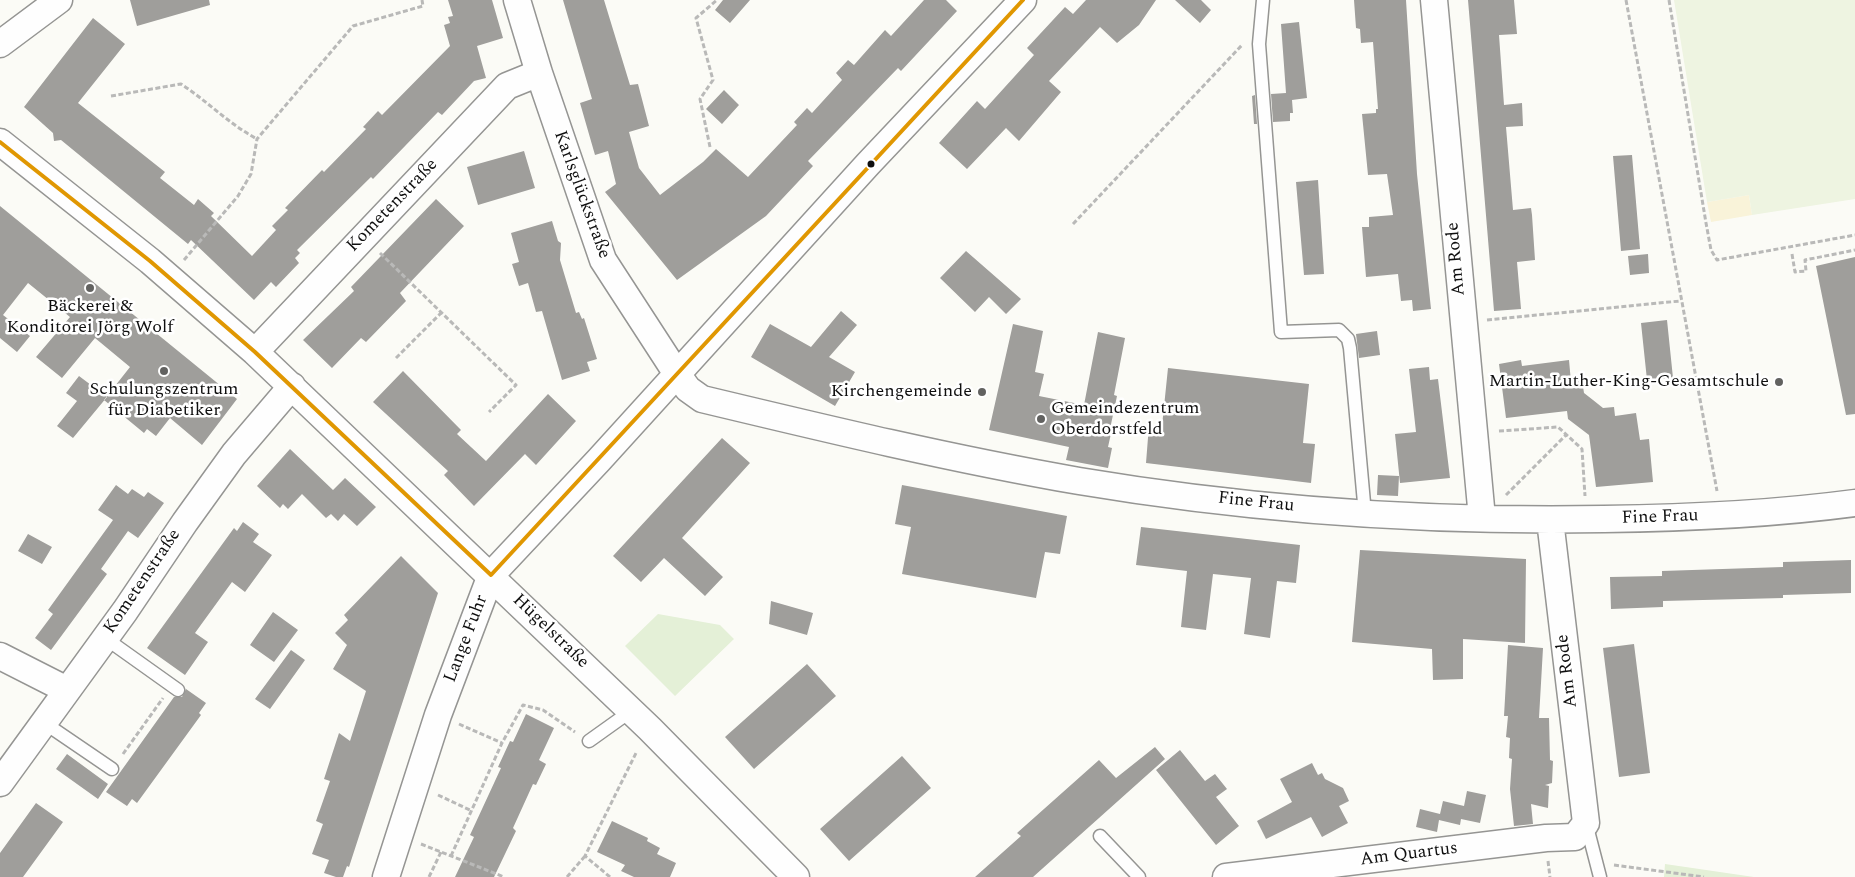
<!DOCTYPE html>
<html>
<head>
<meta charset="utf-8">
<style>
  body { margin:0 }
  canvas { display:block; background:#fbfbf6 }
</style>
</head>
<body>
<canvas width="1855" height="877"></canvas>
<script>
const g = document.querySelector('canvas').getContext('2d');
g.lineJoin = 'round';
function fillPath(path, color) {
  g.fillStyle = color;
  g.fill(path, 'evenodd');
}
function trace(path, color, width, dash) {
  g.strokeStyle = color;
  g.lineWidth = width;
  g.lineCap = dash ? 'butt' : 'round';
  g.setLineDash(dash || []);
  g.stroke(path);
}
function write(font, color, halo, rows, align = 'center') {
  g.font = font + ' Spectral,serif';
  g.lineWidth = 5;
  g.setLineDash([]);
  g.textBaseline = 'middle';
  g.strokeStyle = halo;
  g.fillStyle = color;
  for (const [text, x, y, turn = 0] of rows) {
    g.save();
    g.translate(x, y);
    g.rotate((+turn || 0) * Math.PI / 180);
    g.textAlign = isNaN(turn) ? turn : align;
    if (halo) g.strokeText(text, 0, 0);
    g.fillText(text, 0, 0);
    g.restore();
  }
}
const green = new Path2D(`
  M658 614 720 625 734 639 675 696 625 646Z
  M1665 864 1754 877H1664Z`);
const sand = new Path2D(`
  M1749 195 1752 215 1711 222 1707 202Z`);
const pitch = new Path2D(`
  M1674 0H1855V199L1752 215 1749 195 1707 202Z`);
const building = new Path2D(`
  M130 0H209L210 5 137 26Z
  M448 0H492L503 38 477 46 486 78 474 81 442 115 438 112 373 179 371 177 297 250 300 253 295 258 299 263 276 287 271 282 254 300 191 240 188 244 61 140 54 141 53 133 24 107 93 18 125 44 78 103 165 172 160 178 194 205 198 199 214 213 211 216 252 256 276 230 272 226 288 210 285 208 322 170 324 172 366 129 363 127 378 111 382 115 450 46 444 25 450 23 448 17 453 16Z
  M563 0H604L630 85 638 84 649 126 629 132 639 168 660 195 703 162 716 149 748 177 797 125 794 122 807 108 812 113 842 80 836 73 848 60 854 65 885 30 891 36 924 0H946L957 11 901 71 898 68 808 161 813 166 766 216 677 280 605 192 616 184 608 151 595 155 580 103 592 99Z
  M723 0H750L730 23 715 10Z
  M1086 0H1156L1139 25 1117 43 1100 27 1049 81 1061 92 1019 141 1006 128 967 169 939 143 977 101 985 109 1034 55 1027 48 1065 7 1073 14Z
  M1175 0H1201L1211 10 1200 23Z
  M1354 0H1406L1417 174 1431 309 1413 311 1412 300 1401 301 1398 274 1366 277 1362 227H1369V217L1393 215 1387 174 1368 175 1362 114 1376 113V109H1378L1373 42 1361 43 1360 29 1356 28Z
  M1468 0H1514L1517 34 1499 35 1504 105 1522 103 1523 126 1506 127 1513 210 1531 208 1532 215 1535 260 1517 262 1521 309 1494 311Z
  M1299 22 1307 98 1292 100 1293 113H1290V121L1273 122 1271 94 1286 93 1281 24Z
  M724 90 739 105 722 124 706 109Z
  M1255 95 1257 124H1254L1252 96Z
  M524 151 535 188 478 205 467 167Z
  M1632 155 1640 249 1621 251 1613 156Z
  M1318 180 1324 274 1304 275 1296 182Z
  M436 199 464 226 400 293 406 301 366 342 361 338 332 368 303 340 354 291 351 287Z
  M0 206 237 399 202 445 170 418 156 436 147 429 144 433 104 400 130 367 95 338 62 378 36 357 70 317 28 283 3 315 30 336 17 352 0 338Z
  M552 221 558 241 561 243 560 260 576 313 579 312 582 319 584 318 597 359 587 362 590 371 562 380 542 311 536 312 528 283 519 286 512 264 519 262 511 233Z
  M966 251 1021 299 1006 314 989 297 975 312 940 278Z
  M1648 254 1649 273 1630 275 1628 256Z
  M1855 257V414L1846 415 1816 266Z
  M841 311 857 325 829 357 855 372 835 406 751 357 770 324 811 347Z
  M1667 320 1673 378 1647 380 1641 323Z
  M1013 324 1043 331 1035 372 1044 374 1039 396 1084 405 1098 332 1125 338 1114 395 1117 396 1110 429H1112L1108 447 1112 448 1108 468 1066 460 1069 447 989 430Z
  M1377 331 1380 355 1359 358 1356 334Z
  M1521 360 1522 366 1569 360 1571 382 1582 380 1584 393 1593 400 1603 408 1614 407 1615 416 1636 413 1640 440 1649 439 1653 482 1596 487 1589 435 1568 419 1567 411 1506 418 1499 364Z
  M1429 367 1430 380 1438 379 1450 478 1400 483 1395 434 1416 432 1409 369Z
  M1168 368 1309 384 1303 443 1315 444 1311 483 1146 463 1149 425 1162 426Z
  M403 371 461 430 457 434 486 461 548 394 576 421 536 465 525 454 474 506 444 475 448 471 373 402Z
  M79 376 107 397 73 438 57 426 77 401 66 393Z
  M722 438 750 463 682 538 723 577 705 596 664 558 641 582 613 556Z
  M290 449 333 490 345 478 376 507 357 526 344 514 338 521 331 514 326 518 302 494 288 509 283 504 280 508 257 486Z
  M1378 475 1399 476 1398 496 1377 495Z
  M116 485 128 494 132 489 144 497 148 492 164 503 138 538 128 531 101 569 107 574 51 650 35 638 53 614 48 610 113 520 98 510Z
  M902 485 1067 516 1060 554 1045 552 1036 598 902 574 911 527 895 524Z
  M243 522 259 534 253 542 272 555 245 592 232 582 195 633 208 642 185 675 147 648 234 528 237 531Z
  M1141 527 1300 545 1296 583 1277 581 1270 638 1244 634 1251 578 1213 574 1206 630 1181 627 1187 571 1136 565Z
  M28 534 52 547 42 564 18 551Z
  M1360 550 1526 559 1525 643 1463 639V679L1433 680 1432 649 1352 642Z
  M401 556 438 593 349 867 347 866 343 877H336L324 873 329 860 312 854 323 824 316 821 330 781 324 779 339 733 350 741 366 691 333 669 347 645 335 633 348 620 344 615Z
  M1851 560V593L1783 595V598L1663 601V607L1611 609 1610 577 1662 576V571L1783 567V562Z
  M771 601 813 613 807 635 769 624Z
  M273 612 298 630 274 662 250 645Z
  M1634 644 1650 773 1619 777 1603 648Z
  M1508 645 1543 648 1539 718H1549L1550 760 1553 761 1552 783 1545 785 1549 786 1548 808 1531 804 1533 824 1514 826 1510 789 1512 759 1509 758 1510 738 1506 737 1508 716H1504Z
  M291 650 305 660 270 709 255 699Z
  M807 664 836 696 754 769 725 737Z
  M186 689 206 703 199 713 201 715 137 803 132 799 127 806 106 792 174 697H182Z
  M526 714 554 728 539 760 546 764 536 785 533 784 513 828 516 831 494 877H455L474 837 470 835 501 768 498 767 510 741 513 742Z
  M1155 747 1165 759 1033 877H975L1021 836 1017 833 1099 760 1116 778Z
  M1180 750 1205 781 1215 774 1227 789 1216 797 1239 826 1216 845 1156 770Z
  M67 754 108 784 98 799 56 769Z
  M902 756 931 788 849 861 820 829Z
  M1312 763 1318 775 1322 773 1325 779 1343 788 1349 801 1339 806 1348 823 1322 837 1311 817 1266 839 1257 821 1292 802 1280 779Z
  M1467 791 1486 795 1480 823 1461 819 1460 825 1439 820 1437 832 1416 827 1420 809 1440 814 1443 801 1464 806Z
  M36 803 63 822 23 877H0V853Z
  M612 821 648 838 647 841 660 848 657 854 676 863 670 877H634L621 871 625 865 597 852Z`);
const path = new Path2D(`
  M1626 0 1717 491
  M1669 0 1706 223 1711 250 1717 260 1855 235
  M111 96 181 84C207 101 229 124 257 139
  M710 147 700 99 713 80 696 18 717 0
  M1073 224 1242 45
  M380 253 516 385 489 412
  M1792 254 1795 272 1806 271 1805 260 1855 250
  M184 260 238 196 251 174 257 139 353 26 423 6 422 0
  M1487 320 1680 301
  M396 358 442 312
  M1499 431 1558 427 1582 449 1585 496
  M1506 495 1566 435
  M459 724 502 743
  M123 754 163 698
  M438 795 472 811
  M421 844 504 877
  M451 856 502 743 523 705 543 710 575 732
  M1548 861 1550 877
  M1614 865 1704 877
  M429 877 441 852
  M567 877 585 856
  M610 877 585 856 636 753`);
const service = new Path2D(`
  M1263 0 1259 44 1281 332 1339 330 1348 339 1350 348 1365 514
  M105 638 178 690
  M43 722 112 769
  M589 741 631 711
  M1586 823 1600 877
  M1100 836 1139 877`);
const minor = new Path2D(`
  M517 0 539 73 603 260 677 374 688 389 702 399C827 429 952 459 1079 481 1252 510 1429 522 1604 519 1688 518 1772 514 1855 503
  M1434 0 1482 518
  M0 44 59 0
  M0 142 150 261 255 352 650 729 796 877
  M255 352 507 86 539 73
  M0 656 67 690
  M0 783 125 611 185 522 234 454 292 386
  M386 877 438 715 491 575 599 460 868 164 1023 0
  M1226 877 1546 838 1575 837 1586 823 1550 520`);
const bus1 = new Path2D(`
  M0 142 150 261 255 352 491 575
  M491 575 1023 0`);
const markers = [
  [871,164,4.5,"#0f0f0f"],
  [90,288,5,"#626260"],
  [164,371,5,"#626260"],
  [1779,382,5,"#626260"],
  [982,392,5,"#626260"],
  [1041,419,5,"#626260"]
];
const streetNames = [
  ["Karlsglückstraße",581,195,70],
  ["Kometenstraße",393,206,-46],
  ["Am Rode",1457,259,-95],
  ["Fine Frau",1256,503,6],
  ["Fine Frau",1660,518,-2],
  ["Kometenstraße",143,582,-56],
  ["Hügelstraße",550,632,44],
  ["Lange Fuhr",467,639,-69],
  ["Am Rode",1568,671,-97],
  ["Am Quartus",1409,855,-7]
];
const poiNames = [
  ["Bäckerei &",90,307],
  ["Konditorei Jörg Wolf",90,328],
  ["Martin-Luther-King-Gesamtschule",1769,382,"right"],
  ["Schulungszentrum",164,390],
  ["für Diabetiker",164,411],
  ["Kirchengemeinde",972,392,"right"],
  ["Gemeindezentrum",1051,409,"left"],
  ["Oberdorstfeld",1051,430,"left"]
];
fillPath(green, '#e4f0d7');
fillPath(sand, '#f9f3d9');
fillPath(pitch, '#eef4e1');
fillPath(building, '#9f9e9b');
trace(service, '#959593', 15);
trace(minor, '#959593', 29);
trace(path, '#b9b9b8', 3, [5, 2.5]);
trace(service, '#fefefe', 12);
trace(minor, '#fefefe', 26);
trace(bus1, '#e09702', 4);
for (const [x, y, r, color] of markers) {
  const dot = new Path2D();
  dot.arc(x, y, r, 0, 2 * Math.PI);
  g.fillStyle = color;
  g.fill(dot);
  trace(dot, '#fff', 2);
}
write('18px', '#0f0f0f', '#fff', streetNames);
write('18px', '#0f0f0f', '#fff', poiNames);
</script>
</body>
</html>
